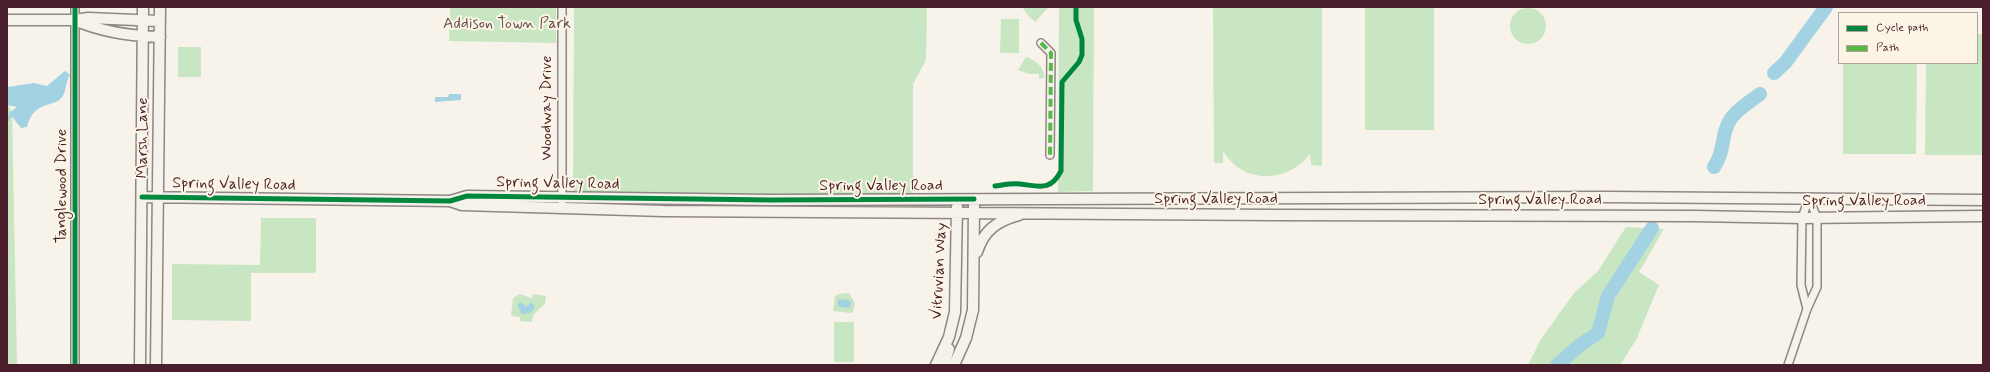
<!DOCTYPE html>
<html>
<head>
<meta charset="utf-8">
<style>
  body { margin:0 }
  #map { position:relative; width:1990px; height:372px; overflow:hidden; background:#f7f3ea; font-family:Mynerve,sans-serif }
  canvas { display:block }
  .frame { position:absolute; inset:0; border:8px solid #4a1f2b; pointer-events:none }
  .legend { position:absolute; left:1838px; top:12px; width:140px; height:52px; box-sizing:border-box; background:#fcf5e5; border:1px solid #b59f9b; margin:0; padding:5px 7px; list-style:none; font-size:12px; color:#4a1f2b }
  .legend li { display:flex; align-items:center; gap:8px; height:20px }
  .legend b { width:20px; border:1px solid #b59f9b }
</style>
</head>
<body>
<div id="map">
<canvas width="1990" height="372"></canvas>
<div class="frame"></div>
<ul class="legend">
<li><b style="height:5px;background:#00873e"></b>Cycle path</li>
<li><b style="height:5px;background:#58b947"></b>Path</li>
</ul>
</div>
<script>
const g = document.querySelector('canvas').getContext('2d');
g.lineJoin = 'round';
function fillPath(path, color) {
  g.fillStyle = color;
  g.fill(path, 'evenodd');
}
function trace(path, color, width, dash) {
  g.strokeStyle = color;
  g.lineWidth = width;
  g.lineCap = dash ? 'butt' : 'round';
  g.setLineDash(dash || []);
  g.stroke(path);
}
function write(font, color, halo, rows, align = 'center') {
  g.font = font + ' Mynerve,sans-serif';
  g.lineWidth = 4;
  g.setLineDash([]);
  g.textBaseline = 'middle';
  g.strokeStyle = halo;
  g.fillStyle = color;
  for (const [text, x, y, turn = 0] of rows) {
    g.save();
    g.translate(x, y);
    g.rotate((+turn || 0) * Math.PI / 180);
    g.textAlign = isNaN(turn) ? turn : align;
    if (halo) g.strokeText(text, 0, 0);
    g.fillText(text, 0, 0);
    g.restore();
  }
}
const green = new Path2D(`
  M450 7H556V43L449 41Z
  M574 7H927L926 60 913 84V197L573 194Z
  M1022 7H1049L1035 22 1027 14Z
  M1059 7H1094L1093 191 1058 192Z
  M1213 7H1322V166L1311 165 1310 154C1287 184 1242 184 1223 151V163H1214Z
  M1365 7H1434V130H1365Z
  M1510 26a18 18 0 1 1 36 0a18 18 0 1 1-36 0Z
  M1001 19H1019V53H1000Z
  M1977 34H1983V155H1925L1926 63H1977Z
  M178 47H201V77H178Z
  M1026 57C1035 60 1045 67 1044 78L1039 79V74H1029L1018 70Z
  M1843 63H1917L1916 154H1843Z
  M7 103 12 112 17 365H7Z
  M261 218H316V271L314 273H251V319L250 321 172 320V264L260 265Z
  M1626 227 1664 229 1639 272 1659 285 1636 340 1620 365H1528L1541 339 1574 293 1598 271Z
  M849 293 855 303 853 312 851 313 833 311 835 296 839 294Z
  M520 294 532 298 533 294 546 296 545 304C539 309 532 314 532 322L520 321V317L511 316 513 298Z
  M834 322H854V362H834Z`);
const water = new Path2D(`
  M65 71 70 75C66 81 66 90 63 96 54 109 34 99 27 127L21 128 9 113 17 107 7 105V87L34 83 47 86Z
  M449 94H461V100L435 102V97H448Z
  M839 299 849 300 851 303 849 308 840 307 837 303Z
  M521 302 526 307 532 302 535 308 530 313 522 314 517 305Z`);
const stream = new Path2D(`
  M7 121 10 116`);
const river = new Path2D(`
  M1774 73 1785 63 1826 7
  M1714 167C1726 149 1720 136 1730 120 1736 110 1751 101 1760 94
  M1557 365 1580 345 1598 333 1608 296 1652 228`);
const street = new Path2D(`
  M1041 43 1051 53 1050 155
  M562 201V7
  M1807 309 1801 285 1802 218 1809 198
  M75 365V7
  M1788 365 1807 309 1817 287V218L1809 198`);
const secondary = new Path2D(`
  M7 20H75L88 18 160 21
  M75 20C101 32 131 36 160 37
  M142 197 450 201 467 196 771 200 1606 197 1983 200
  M450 201 462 205 664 211 1277 215 1694 216 1802 218 1983 216
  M977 252C984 230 997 221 1019 215
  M140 365 143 7
  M156 365 160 7
  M936 365 949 337 955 312 957 207
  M944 365 949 349
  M954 365 966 338 973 310 974 205`);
const quiet = new Path2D(`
  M1041 43 1051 53 1050 155`);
const cycleway = new Path2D(`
  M995 186C1003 185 1012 183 1020 184 1039 186 1050 192 1061 171L1062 82 1079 62 1082 55V39L1076 20V7
  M142 197 450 201 467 196 771 200 974 199
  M75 365V7`);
const parkNames = [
  ["Addison Town Park",507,25]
];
const streetNames = [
  ["Woodway Drive",548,108,-90],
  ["Marsh Lane",144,138,-90],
  ["Spring Valley Road",558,184,1],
  ["Spring Valley Road",234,185,1],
  ["Tanglewood Drive",63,186,-90],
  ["Spring Valley Road",881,187],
  ["Spring Valley Road",1216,200],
  ["Spring Valley Road",1540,201],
  ["Spring Valley Road",1864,202],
  ["Vitruvian Way",940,271,-87]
];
fillPath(green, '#c8e6c2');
fillPath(water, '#a3d3e3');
trace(stream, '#a3d3e3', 2.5);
trace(river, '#a3d3e3', 14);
trace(street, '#908684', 10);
trace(secondary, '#908684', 13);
trace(street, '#f5f2ec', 7);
trace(secondary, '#f5f2ec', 10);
trace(quiet, '#58b947', 4, [8, 4]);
trace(cycleway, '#00873e', 5);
write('16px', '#604e49', '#fcf5e5', parkNames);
write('16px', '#4a1f2b', '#fcf5e5', streetNames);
</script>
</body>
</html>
